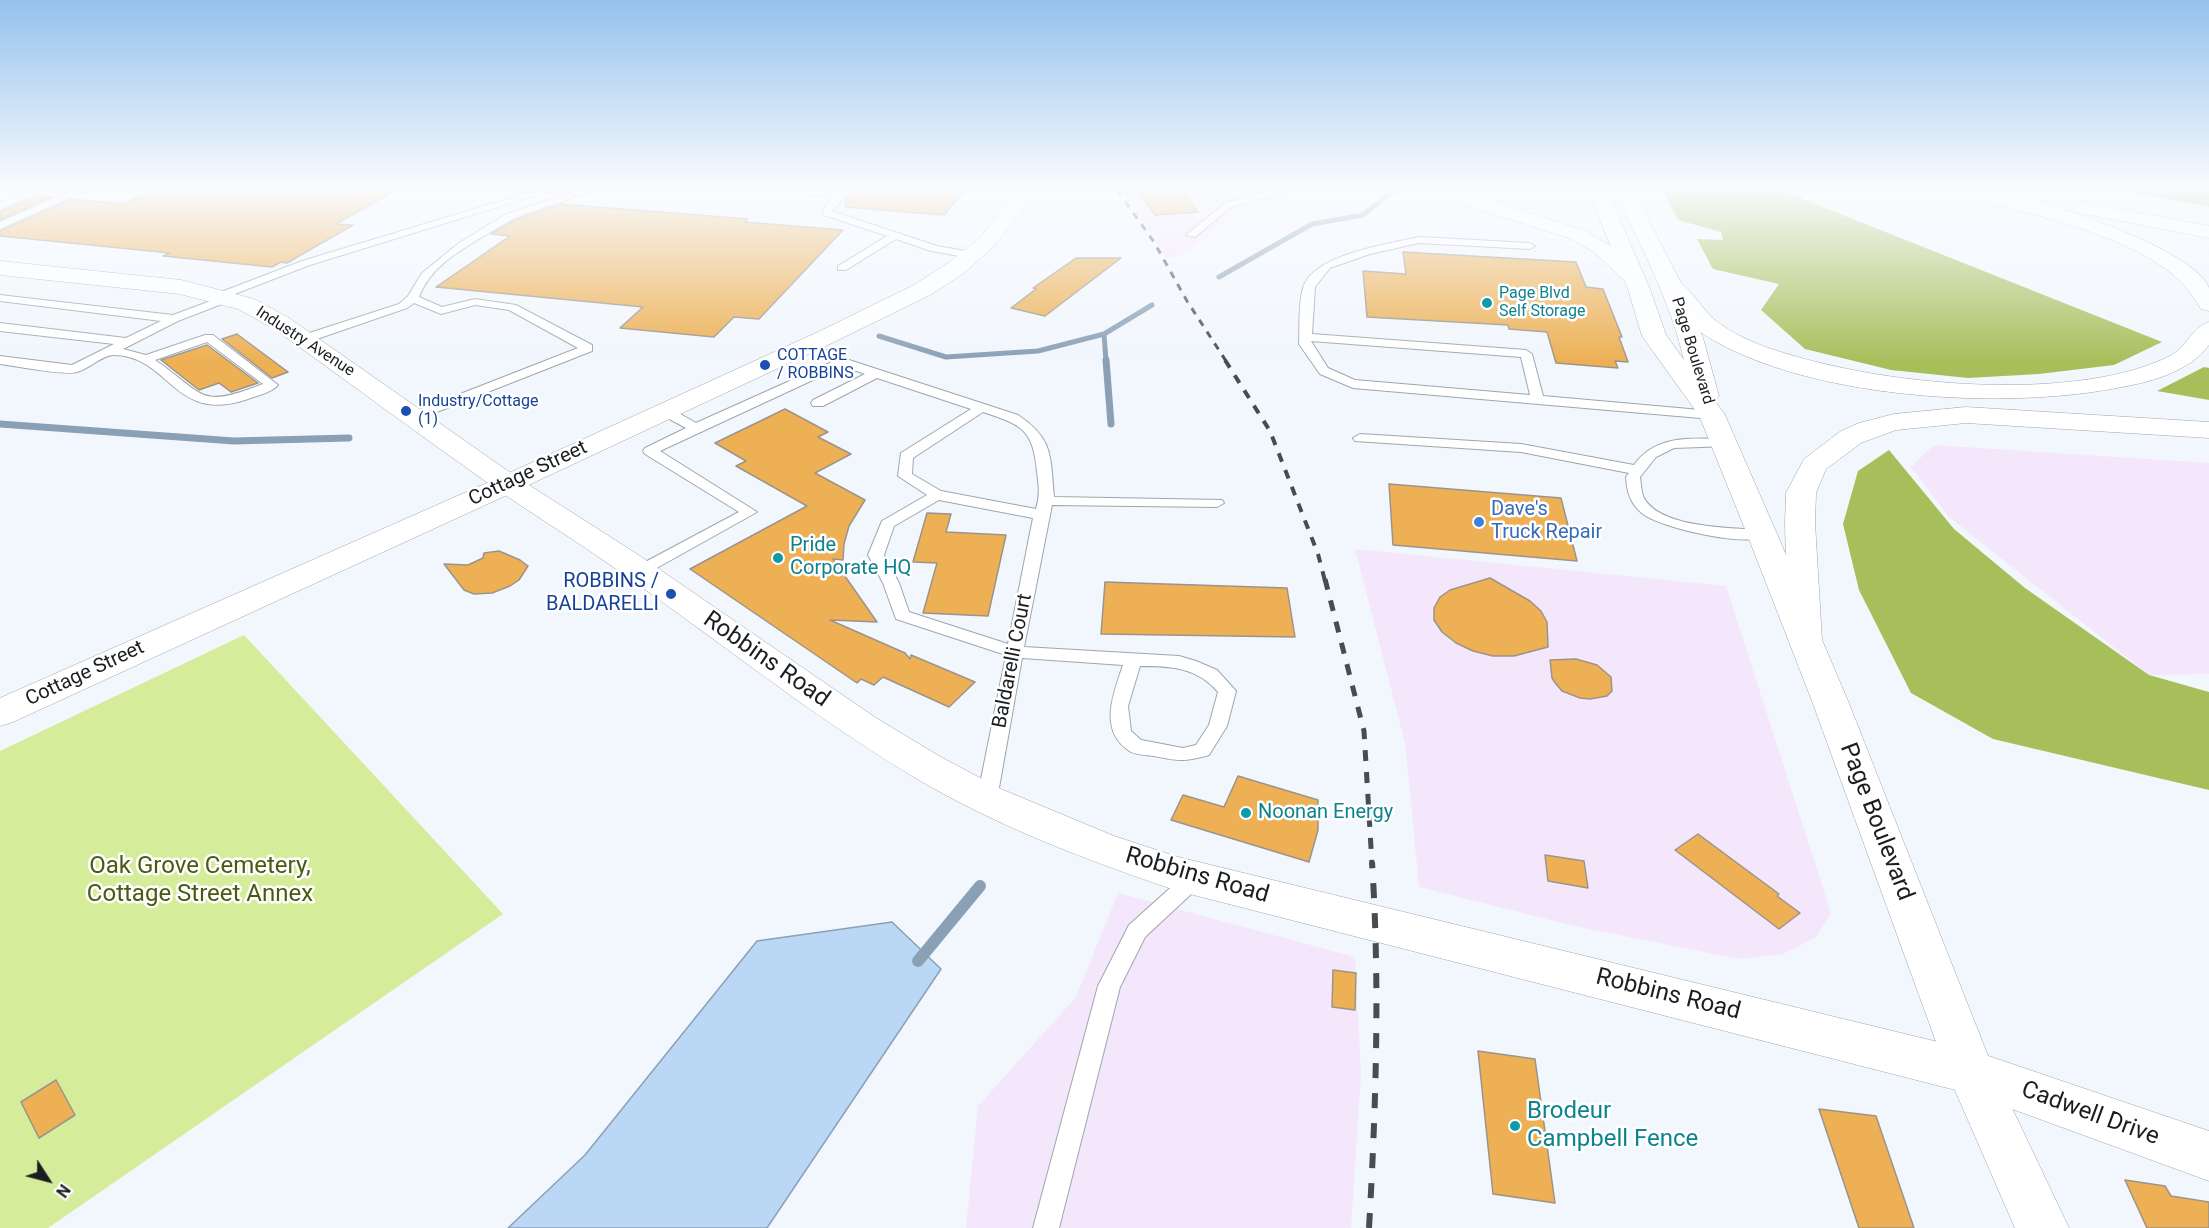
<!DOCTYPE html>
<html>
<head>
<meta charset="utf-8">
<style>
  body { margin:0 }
  #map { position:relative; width:2209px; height:1228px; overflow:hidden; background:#f2f7fd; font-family:Roboto,sans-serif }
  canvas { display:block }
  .north { position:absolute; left:18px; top:1150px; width:60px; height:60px; -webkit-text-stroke:4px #fff; paint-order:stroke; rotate:126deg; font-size:16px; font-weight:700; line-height:24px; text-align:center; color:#1b1e21 }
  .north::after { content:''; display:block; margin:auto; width:21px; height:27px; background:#1b1e21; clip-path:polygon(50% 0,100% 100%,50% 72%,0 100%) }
</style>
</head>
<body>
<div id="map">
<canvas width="2209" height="1228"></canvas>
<div class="north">N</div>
</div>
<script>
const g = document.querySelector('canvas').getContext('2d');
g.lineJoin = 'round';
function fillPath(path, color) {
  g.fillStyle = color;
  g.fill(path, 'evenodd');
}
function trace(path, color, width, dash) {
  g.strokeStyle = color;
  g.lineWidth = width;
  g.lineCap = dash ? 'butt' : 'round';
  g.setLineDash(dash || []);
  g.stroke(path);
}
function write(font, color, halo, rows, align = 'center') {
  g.font = font + ' Roboto,sans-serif';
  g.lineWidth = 5;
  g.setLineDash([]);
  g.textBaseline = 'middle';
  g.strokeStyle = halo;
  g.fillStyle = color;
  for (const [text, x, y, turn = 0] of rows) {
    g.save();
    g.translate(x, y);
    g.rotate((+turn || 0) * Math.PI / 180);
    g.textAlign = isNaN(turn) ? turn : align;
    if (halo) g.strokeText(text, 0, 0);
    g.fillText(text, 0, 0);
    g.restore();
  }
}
const industrial = new Path2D(`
  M1121 190H1294L1282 202 1243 209 1180 256 1167 258Z
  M1934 445 2209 463V674L2149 675 1949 517 1911 467Z
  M1355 549 1726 586 1831 913 1816 937 1783 954 1738 959 1574 926 1419 887 1405 743Z
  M1118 893 1355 957 1361 1075 1351 1228H966L978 1106 1076 997Z`);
const green = new Path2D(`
  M244 635 503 914 48 1228H0V751Z`);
const forest = new Path2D(`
  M1662 190H1780L2162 342 2114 365 2039 374 1968 378 1891 370 1805 349 1761 310 1779 284 1713 269 1697 239 1723 240 1721 232 1678 220Z
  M2116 190H2209V207L2206 206Z
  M2204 367 2209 368V400L2157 391Z
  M1889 450 1954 529 2025 588 2149 675 2209 692V790L1993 739 1911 693 1859 590 1843 524 1858 471Z`);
const water = new Path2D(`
  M892 922 941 969 767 1228H508L585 1155 757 941Z`);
const streamFar2 = new Path2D(`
  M1219 277 1312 224 1363 215 1393 191
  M1104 334 1106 361
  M879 336 946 357 1038 351 1104 334 1152 305`);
const streamFar1 = new Path2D(`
  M1106 360 1111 424
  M0 424 234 441 349 438`);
const stream = new Path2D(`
  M918 961 980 886`);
const building = new Path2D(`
  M153 190H396L336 224 353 225 287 263 281 262 272 267 163 256 170 253 0 236V231L72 199 124 204Z
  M854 190H965L944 215 845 207 846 200Z
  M1137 190H1181L1198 212 1155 215Z
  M36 196 51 197 0 220V212Z
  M561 204 748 219 745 222 843 230 759 319 734 317 714 337 620 328 643 307 436 287 510 236 491 234 515 220Z
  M1403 252 1576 262 1586 287 1603 289 1622 337H1619L1628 362 1615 361 1618 368 1556 363 1547 332 1509 329 1508 325 1367 317 1363 271 1406 274Z
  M1076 258H1121L1045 316 1011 308 1036 289 1033 288Z
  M237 334 288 372 272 378 222 339Z
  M207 345 258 383 231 392 219 383 199 390 161 360Z
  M785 409 828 432 818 437 851 454 815 473 865 500 849 526 844 544 843 560 833 559 877 622 830 620 905 653 910 659 911 655 975 682 949 707 883 677 874 685 861 679 857 683 690 569 807 506 736 466 746 461 715 443Z
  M1389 484 1561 498 1577 561 1393 545Z
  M927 513 951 514 946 532 1006 535 988 616 923 613 937 563 913 562Z
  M499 551 520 560 528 566 519 580 510 586 492 593 474 594 464 590 444 564 468 565 483 558 484 553Z
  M1490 578 1530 601 1541 611 1547 622 1548 647 1514 656H1493L1473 651 1456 643 1442 632 1434 620V608L1440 597 1450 590Z
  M1105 582 1287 588 1295 637 1101 634Z
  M1576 659 1597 665 1611 677 1612 691 1607 696 1590 699 1580 698 1562 691 1556 684 1552 678 1550 660Z
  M1238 776 1318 800V830L1309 862 1171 820 1183 795 1224 807Z
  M1698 834 1779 894 1777 896 1800 913 1779 929 1675 850Z
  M1545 855 1584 861 1588 888 1548 881Z
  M1333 970 1356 973 1355 1010 1332 1007Z
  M1478 1051 1535 1059 1555 1203 1493 1194Z
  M56 1080 75 1115 39 1138 21 1102Z
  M1819 1109 1876 1116 1914 1228H1859Z
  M2125 1180 2165 1186 2171 1196 2209 1202V1228H2147Z`);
const service = new Path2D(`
  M29 190H43L0 210V203Z
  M73 190H87L0 229V222Z
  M537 190H553L310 265 232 295 234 298 232 300 178 321 123 349 146 355 205 335H213L278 385C271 393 256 396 245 400 173 423 170 356 114 355 102 355 89 369 77 372 64 376 16 366 0 364V356L72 365 114 344 0 331V323L126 338 161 321 0 301V295L173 315 216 299 214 296 216 294 302 261ZM207 342 263 384C197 410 205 394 155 360Z
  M579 190H595L514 218 504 224C474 243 432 261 419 297L442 307 475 299 516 305 592 345V351L414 421 407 417 409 414 578 348 509 310 475 305 441 314 414 303 407 308 308 342 304 343 298 339 300 336 399 304 408 296 422 273 459 243 506 214Z
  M785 190H852L832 211 937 246 971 252 976 255 971 258 931 251 896 239 846 270H838V266L887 236 824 215 822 210 834 197 790 193Z
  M1262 190H1272L1275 194 1231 207 1195 237 1186 235 1225 203 1264 193Z
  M1419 237 1530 243 1535 246 1530 249 1419 243 1370 254 1330 268 1315 287 1312 334 1526 350 1532 354 1543 396 1712 411 1719 415 1712 419 1353 388 1320 374 1299 344C1300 327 1298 305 1303 288 1313 254 1389 244 1419 237ZM1311 341 1521 357 1530 395 1355 380 1328 368Z
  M807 341 846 359 1018 415C1054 439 1050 456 1054 497L1222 500 1224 503 1217 507 1052 505 1024 647 1179 656 1196 661 1217 670 1236 691 1227 726 1209 755C1185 762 1178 761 1154 756 1146 755 1134 755 1128 750 1098 729 1114 692 1123 665L1022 658 997 799 994 804 987 806 980 804 977 799 1006 655 896 619 883 583 868 555 882 521 927 495 898 476 901 453 971 409 877 378 823 406H813L811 403 813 400 865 374 843 366 660 451 757 512 646 574H634L632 571 634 568 739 512 645 454 643 451 645 448 686 428 660 414 658 411 660 408H670L696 423 832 362 803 348V342ZM983 412C1022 425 1033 429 1037 472 1039 486 1040 496 1036 509L941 491 912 474 913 458ZM939 500 1033 518 1008 644 909 612 899 583 884 555 894 526ZM1140 666C1170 666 1197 667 1218 692L1209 725 1196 745 1183 748 1141 740 1131 731 1128 706Z
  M1360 434 1521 444 1634 465C1655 435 1690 438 1723 439L1728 440 1730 443 1728 446 1674 448 1656 457 1640 477C1641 483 1641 490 1643 496 1656 525 1716 527 1743 529 1752 529 1763 527 1770 534 1756 550 1660 528 1643 514 1630 504 1627 492 1626 477L1629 473 1521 452 1355 441 1353 438Z
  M1195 870 1202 872 1205 878 1202 884 1145 937 1120 987 1059 1228H1033L1098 986 1129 925 1188 872Z`);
const tertiary = new Path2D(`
  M0 261 181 280 254 299 289 318 518 478 637 554 876 718 939 756 1001 789 1114 836 1178 857 1971 1050 2209 1131V1181L1971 1094 1178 891C1086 860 996 826 912 776 809 714 715 638 616 569 577 541 535 516 495 488 421 436 347 381 273 328L238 309 180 294 0 275Z`);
const secondary = new Path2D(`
  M1014 190H1033L1027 204 993 247 964 273 930 295 834 342 518 490 13 722 0 726V698L498 478 818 332 914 285 948 263 979 239 1011 199Z`);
const primary = new Path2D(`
  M1588 190H1607L1650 289 1666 335 1684 360C1670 300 1641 246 1614 190H1633L1681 283 1703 338 1719 396 1715 401 1725 415 1721 421 1712 423 1703 421 1642 336 1628 289Z
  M1762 525 1773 528 1777 534 1848 701 1992 1066 2069 1228H2015L1947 1072 1812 701 1747 534 1751 528Z`);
const trunk = new Path2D(`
  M1712 407 1721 409 1725 415 1777 534 1773 540 1762 543 1751 540 1747 534 1699 415 1703 409Z`);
const motorway = new Path2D(`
  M1429 190H1459L1583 230 1608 244 1646 278 1643 283 1635 285 1627 283 1594 252 1569 238 1431 194Z
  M1950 190C1962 190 1974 189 1986 190 2029 194 2194 247 2209 288 2209 294 2209 304 2209 311L2201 309C2196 301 2191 293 2185 286 2138 234 2019 211 1952 194Z
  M2086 203 2209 226V238L2079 213 2076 209 2079 205Z
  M1670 276C1685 280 1701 308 1715 320 1731 333 1755 344 1775 350 1874 383 2029 398 2130 371 2144 367 2165 360 2176 352 2189 342 2194 326 2209 322V345C2188 373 2150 382 2117 388 2002 410 1814 399 1711 339 1690 327 1673 303 1659 283L1662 278Z
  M1966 407 2209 422V438L1966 423 1896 430 1861 443 1826 469 1816 493 1815 523 1822 640 1817 648 1805 651 1793 648 1788 640 1785 523 1786 493 1804 459 1841 431 1859 423 1894 414Z`);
const railFar3 = new Path2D(`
  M1117 190 1154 242 1187 301 1226 361`);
const railFar2 = new Path2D(`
  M1225 360 1270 431 1318 554 1325 581`);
const railFar1 = new Path2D(`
  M1325 579 1364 731 1372 864`);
const rail = new Path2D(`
  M1369 1228C1376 1106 1380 984 1372 862`);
const markers = [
  [1487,303,6,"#0f9aa8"],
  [765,365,6,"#1a4fb4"],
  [406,411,6,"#1a4fb4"],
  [1479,522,6,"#3f7fe0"],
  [778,558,6,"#0f9aa8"],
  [671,594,6,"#1a4fb4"],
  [1246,813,6,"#0f9aa8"],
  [1515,1126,6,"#0f9aa8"]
];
const farCulturenames = [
  ["Page Blvd",1499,294],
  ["Self Storage",1499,312]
];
const farStreetnames = [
  ["Industry Avenue",305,342,33],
  ["Page Boulevard",1692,351,73]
];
const farTransitnames = [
  ["COTTAGE",777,356],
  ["/ ROBBINS",777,374],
  ["Industry/Cottage",418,402],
  ["(1)",418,420]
];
const streetNames = [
  ["Cottage Street",528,474,-25],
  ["Baldarelli Court",1013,661,-79],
  ["Cottage Street",85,674,-25]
];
const shopNames = [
  ["Dave's",1491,510],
  ["Truck Repair",1491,533]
];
const cultureNames = [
  ["Pride",790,546],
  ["Corporate HQ",790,569],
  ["Noonan Energy",1258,813]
];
const transitNames = [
  ["ROBBINS /",659,582],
  ["BALDARELLI",659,605]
];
const nearStreetnames = [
  ["Robbins Road",766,660,35],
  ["Page Boulevard",1876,822,69],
  ["Robbins Road",1197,876,16],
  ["Robbins Road",1668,995,14],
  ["Cadwell Drive",2090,1114,20]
];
const nearParknames = [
  ["Oak Grove Cemetery,",200,867],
  ["Cottage Street Annex",200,895]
];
const nearCulturenames = [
  ["Brodeur",1527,1112],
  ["Campbell Fence",1527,1140]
];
fillPath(industrial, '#f4e7fb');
fillPath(green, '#d5ec9a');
fillPath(forest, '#a6bf5b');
fillPath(water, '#bad8f5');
trace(water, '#8aa0b5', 1.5);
trace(streamFar2, '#8aa0b5', 5);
trace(streamFar1, '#8aa0b5', 7);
trace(stream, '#8aa0b5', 12);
fillPath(building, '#edb054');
trace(building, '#9c948b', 1.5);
trace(service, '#9da6af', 2);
trace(tertiary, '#9da6af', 1);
trace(secondary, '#9da6af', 1);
trace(primary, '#9da6af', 1);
trace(trunk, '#9da6af', 1);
trace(motorway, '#9da6af', 1);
fillPath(service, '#fff');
fillPath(tertiary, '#fff');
fillPath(secondary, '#fff');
fillPath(primary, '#fff');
fillPath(trunk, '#fff');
fillPath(motorway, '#fff');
trace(railFar3, '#484c4f', 3, [7, 7]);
trace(railFar2, '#484c4f', 4, [9, 9]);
trace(railFar1, '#484c4f', 5, [11, 11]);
trace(rail, '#484c4f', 6, [15, 15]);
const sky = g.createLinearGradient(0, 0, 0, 362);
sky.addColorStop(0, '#95c2ed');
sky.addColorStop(0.52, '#f9fbfe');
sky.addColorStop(1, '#f9fbfe00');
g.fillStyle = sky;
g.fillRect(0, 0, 2209, 362);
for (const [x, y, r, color] of markers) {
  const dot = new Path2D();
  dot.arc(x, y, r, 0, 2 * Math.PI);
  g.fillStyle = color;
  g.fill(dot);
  trace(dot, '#fff', 2);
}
write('16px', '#0d838f', '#fff', farCulturenames, 'left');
write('16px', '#1b1e21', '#fff', farStreetnames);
write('16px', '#164399', '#fff', farTransitnames, 'left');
write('20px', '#1b1e21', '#fff', streetNames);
write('20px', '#366cbe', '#fff', shopNames, 'left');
write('20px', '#0d838f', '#fff', cultureNames, 'left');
write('20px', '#164399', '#fff', transitNames, 'right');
write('24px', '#1b1e21', '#fff', nearStreetnames);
write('24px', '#4b5a12', '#fff', nearParknames);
write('24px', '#0d838f', '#fff', nearCulturenames, 'left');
</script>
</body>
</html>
